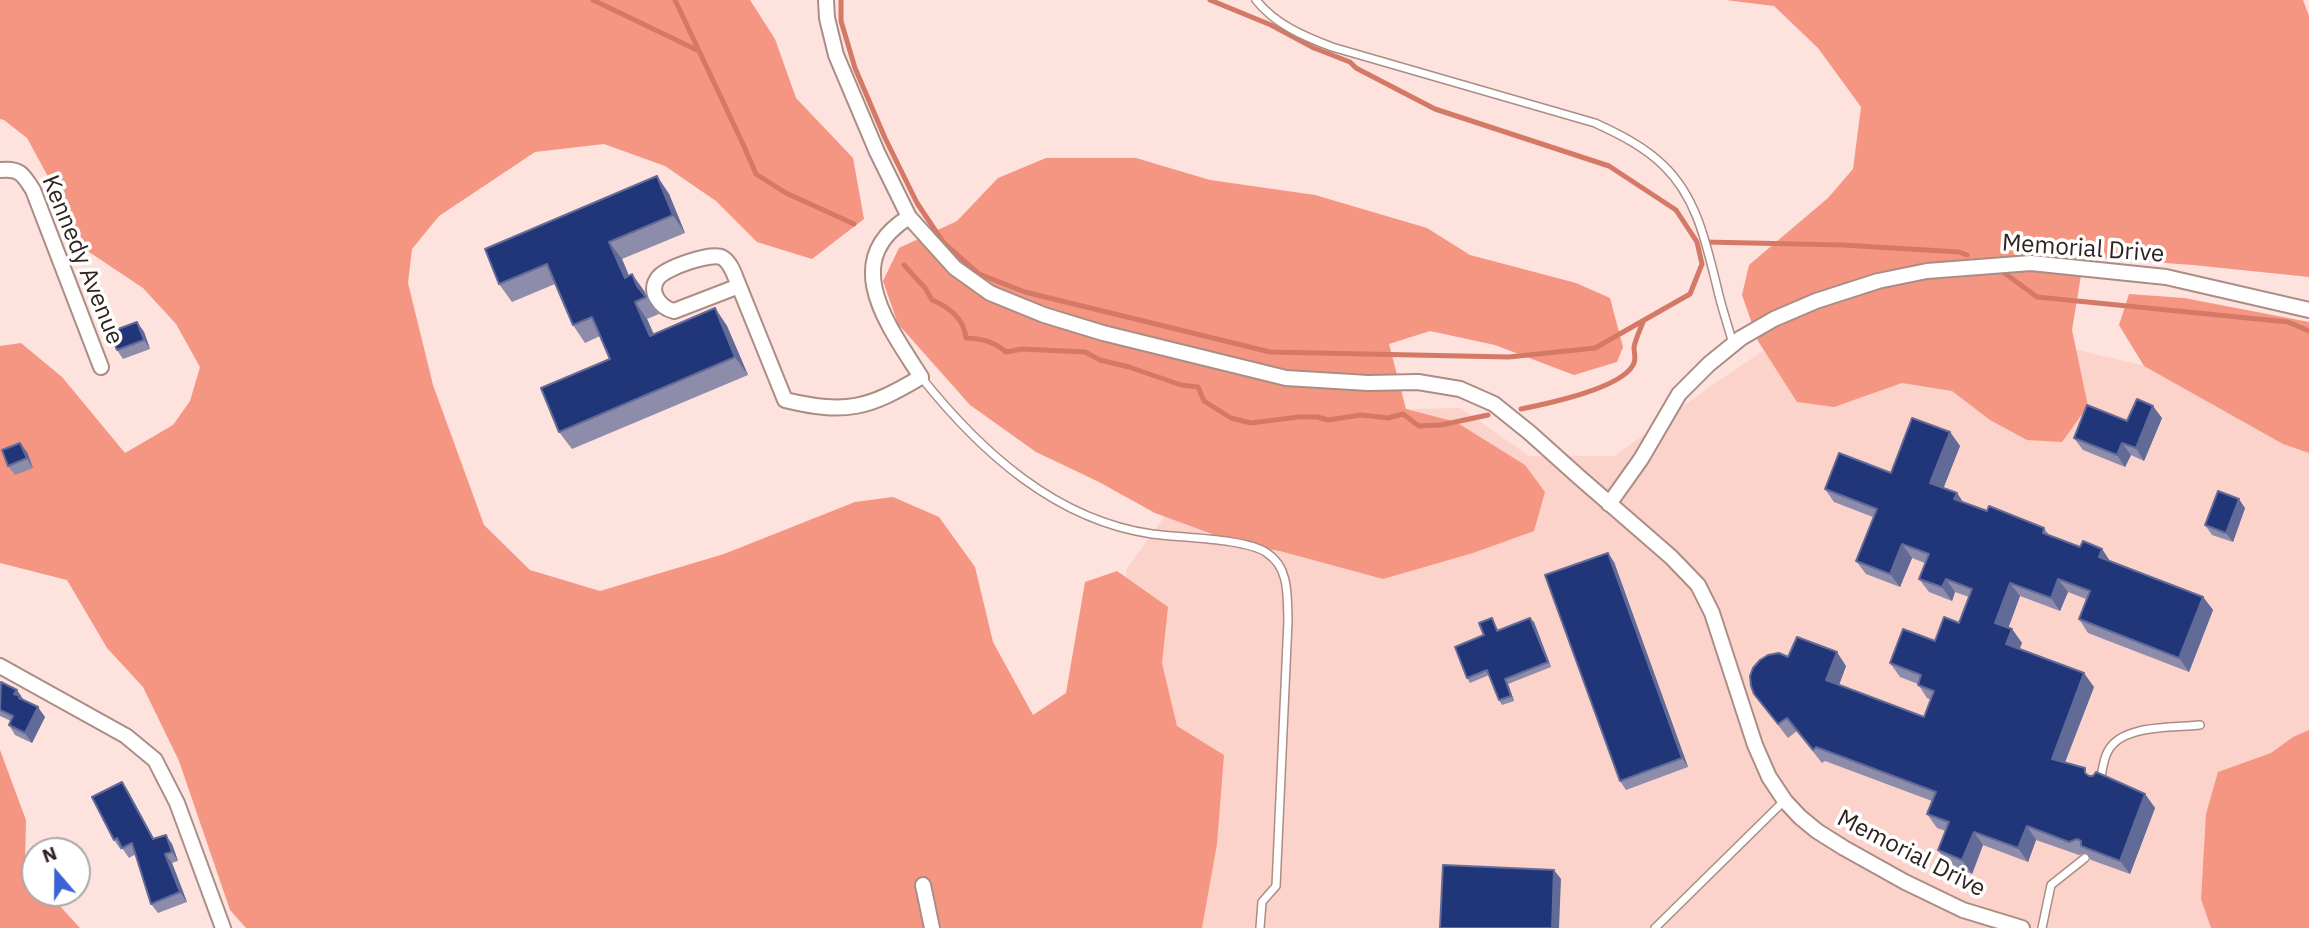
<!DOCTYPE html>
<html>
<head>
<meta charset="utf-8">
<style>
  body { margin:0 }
  #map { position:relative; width:2309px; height:928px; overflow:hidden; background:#fde2dd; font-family:"IBM Plex Sans",sans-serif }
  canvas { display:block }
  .north { position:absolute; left:21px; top:837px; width:70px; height:70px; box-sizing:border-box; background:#fff; border:2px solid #aca7a6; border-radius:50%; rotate:340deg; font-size:19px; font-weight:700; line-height:28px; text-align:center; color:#2f2320 }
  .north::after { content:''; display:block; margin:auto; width:24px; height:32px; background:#3d62d4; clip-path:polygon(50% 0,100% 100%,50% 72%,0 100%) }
</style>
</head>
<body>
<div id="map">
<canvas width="2309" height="928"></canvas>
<div class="north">N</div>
</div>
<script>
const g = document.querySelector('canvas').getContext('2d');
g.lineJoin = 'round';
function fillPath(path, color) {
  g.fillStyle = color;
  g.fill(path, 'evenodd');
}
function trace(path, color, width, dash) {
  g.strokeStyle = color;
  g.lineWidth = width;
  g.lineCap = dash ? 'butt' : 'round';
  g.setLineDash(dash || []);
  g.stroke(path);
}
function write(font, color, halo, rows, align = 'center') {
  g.font = font + ' "IBM Plex Sans",sans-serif';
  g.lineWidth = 7;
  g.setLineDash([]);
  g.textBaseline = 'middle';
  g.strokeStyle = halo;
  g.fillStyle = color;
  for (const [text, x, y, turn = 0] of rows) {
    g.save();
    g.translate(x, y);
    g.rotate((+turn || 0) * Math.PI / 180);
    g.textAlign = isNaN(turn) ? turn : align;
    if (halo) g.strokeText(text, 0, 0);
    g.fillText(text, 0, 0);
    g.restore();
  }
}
const built = new Path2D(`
  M1994 330 2309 405V920L2298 928H1167L1114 675 1127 568 1240 413 1461 408 1529 456H1615L1711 386 1773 344Z`);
const forest = new Path2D(`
  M0 0H750L775 39 796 98 853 158 864 219 812 259 757 242 716 201 665 166 604 144 535 152 439 216 412 249 408 283 433 385 484 525 530 570 600 591 724 554 855 502 893 497 939 517 975 567 993 642 1033 715 1066 693 1085 582 1117 571 1168 607 1162 663 1177 726 1224 755 1217 844 1202 928H246L230 910 179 761 143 687 107 648 67 580 0 563V346L21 343 62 377 125 453 173 425 190 401 200 367 176 324 143 288 89 252 27 138 4 120 0 119Z
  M1726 0H2303L2309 16V277L2193 265 2084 257 2072 330 2088 406 2062 442 2027 440 1990 420 1952 391 1902 383 1834 407 1797 402 1758 341 1742 295 1749 265 1828 198 1853 169 1861 107 1818 48 1774 6Z
  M1046 158H1136L1210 180 1315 195 1427 228 1470 255 1576 283 1610 298 1623 347 1617 362 1574 375 1495 345 1430 331 1389 344 1406 409 1456 422 1525 465 1545 492 1534 531 1473 553 1383 579 1280 551 1242 545 1155 513 1099 482 1036 452 970 405 898 324 883 281 899 248 957 221 998 178Z
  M2129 294 2184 298 2309 322V453L2283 444 2144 366 2119 325Z
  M2309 730V928H2211L2201 899 2206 814 2218 772 2271 753 2293 737Z
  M0 750 26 820 25 866 35 878V893H48L80 928H0Z`);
const stream = new Path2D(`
  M593 0 697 50
  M675 0 743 144 756 174 786 193 854 224
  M841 0V21L855 68 885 138 917 203 943 242 979 274 1025 292 1270 352 1509 357 1595 348 1690 294 1702 264 1697 242 1676 210 1609 166 1435 109 1356 68 1350 62 1314 48 1271 25 1210 0
  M1704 242 1843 245 1959 252 1967 255
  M904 265 925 288 932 300C949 307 964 319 966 338 983 339 993 341 1006 352L1022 349 1085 352 1100 360 1129 367 1181 385 1198 387 1204 401 1231 418 1251 423 1298 417H1317L1328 420 1361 415 1388 418 1403 414 1419 426 1441 425 1488 415
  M1999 269 2037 297 2288 322 2309 331
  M1521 409C1546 404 1624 388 1634 363 1636 358 1634 353 1634 347 1636 338 1640 330 1643 322`);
const service = new Path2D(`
  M1256 0C1275 24 1303 36 1332 47L1595 123C1619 134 1645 147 1664 166 1697 198 1706 243 1717 287 1721 306 1728 325 1733 344
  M921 377C980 451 1055 520 1152 534 1180 538 1246 538 1267 553 1290 568 1287 597 1288 621L1276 886 1262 902 1260 928
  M2100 783C2102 773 2103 759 2108 751 2122 724 2174 728 2200 725
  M1655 928 1784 801
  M2042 928 2051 885 2085 858`);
const minor = new Path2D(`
  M826 0 827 18 836 55 877 152 909 217 955 268 990 293 1044 315 1103 333 1286 378 1368 383 1418 382 1460 389 1494 404 1530 433 1579 477 1671 557 1698 585 1712 613 1755 745 1769 777 1785 801 1800 817 1817 831 1844 848 1905 882 1963 910 2022 928
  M0 170C20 168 23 174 33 190L101 367
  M739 286 674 311C661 308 647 292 658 278 665 268 713 251 723 258 732 264 735 277 739 286L785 400C846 415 869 408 921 377 888 325 838 261 909 217
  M1609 504 1641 459 1679 394 1709 364 1741 338 1774 319 1816 301 1878 281 1927 271 2031 263 2166 277 2309 310
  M0 666 126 736 155 760 177 803 223 928
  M923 885 932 928`);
const wall = new Path2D(`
  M657 176 669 194 685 233 622 259 629 276 632 274 659 314 647 319 654 334 715 308 727 326 748 375 572 449 559 432 610 359 600 336 585 343 573 325 555 284 512 302 499 284Z
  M137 322 144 332 150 349 123 359 117 350Z
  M2162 418 2144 461 2131 455 2125 467 2083 450 2074 438 2127 421Z
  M1950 432 1960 446 1943 488 1957 493 1963 502 1987 511 2044 528 2049 535 2080 547 2102 549 2110 561 2203 597 2213 610 2189 672 2088 633 2079 619 2086 599 2068 592 2060 611 2020 596 2008 628 2012 629 2022 643 2019 649 2094 687 2065 763 2090 776 2145 794 2155 808 2130 874 2091 860 2086 853 2079 855 2036 840 2028 862 1983 845 1972 874 1947 863 1938 850 1946 831 1937 828 1927 814 1932 801 1825 761 1822 763 1797 731 1788 738 1754 694 1788 657 1846 666 1839 685 1924 717 1931 700 1927 698 1918 684 1900 677 1890 663 1935 641 1959 623 1969 597 1955 592 1952 601 1929 592 1919 579 1925 563 1912 558 1900 587 1866 574 1856 561 1873 517 1834 502 1825 489 1891 473Z
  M27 452 33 468 15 475 8 466Z
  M2245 508 2233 542 2212 535 2205 525Z
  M1614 562 1688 767 1626 790 1620 781Z
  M1492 618 1498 630 1534 622 1551 667 1508 684 1514 701 1502 705 1499 700 1489 675 1470 683 1467 678Z
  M0 684 23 699 45 717 32 743 15 735 9 725 11 721 0 716Z
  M128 791 154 839 172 844 178 861 172 863 187 902 158 913 151 904 136 854 129 858 122 848 121 850 114 840Z`);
const shadedWall = new Path2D(`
  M657 176 669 194 685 233 673 215Z
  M609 242 622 259 637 295 625 278Z
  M632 274 645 292 646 297 637 286Z
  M635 302 647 319 662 354 650 336Z
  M715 308 727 326 748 375 735 357Z
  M137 322 144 332 150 349 144 340Z
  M2153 406 2162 418 2144 461 2136 448Z
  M1950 432 1960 446 1940 497 1930 483Z
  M20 443 27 452 33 468 27 458Z
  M2122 443 2131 455 2125 467 2117 455Z
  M1957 493 1966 507 1954 499Z
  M2239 499 2245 508 2233 542 2226 533Z
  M1902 544 1912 558 1900 587 1890 574Z
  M2102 549 2111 563 2099 557Z
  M1608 553 1614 562 1688 767 1682 758Z
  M1946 579 1955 592 1952 601 1942 587Z
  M2058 579 2068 592 2060 611 2051 598Z
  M2010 583 2020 596 2005 637 1995 623Z
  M2203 597 2213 610 2189 672 2179 658Z
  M1530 618 1534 622 1551 667 1548 662Z
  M2012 629 2022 643 2016 658 2006 644Z
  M1837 652 1846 666 1836 693 1826 680Z
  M2084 673 2094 687 2061 772 2052 759Z
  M1505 679 1508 684 1514 701 1511 696Z
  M17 690 23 699V700L14 694Z
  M38 707 45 717 32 743 25 733Z
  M122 782 128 791 159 848 153 839Z
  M2145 794 2155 808 2130 874 2120 861Z
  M2027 826 2036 840 2028 862 2018 848Z
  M1974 832 1983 845 1972 874 1962 860Z
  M166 835 172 844 178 861 172 852Z
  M165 854 172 863 187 902 180 892Z
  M1554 870 1561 879 1559 928H1552Z`);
const building = new Path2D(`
  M657 176 673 215 609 242 625 278 632 274 637 286 646 297 635 302 650 336 715 308 735 357 559 432 541 388 610 359 592 317 573 325 547 264 499 284 485 249Z
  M137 322 144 340 117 350 110 332Z
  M2137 399 2153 406 2136 448 2122 443 2117 455 2074 438 2087 405 2127 421Z
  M1912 418 1950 432 1930 483 1957 493 1954 499 1987 511 1989 506 2044 528 2043 533 2080 547 2083 541 2102 549 2099 557 2203 597 2179 658 2079 619 2090 591 2058 579 2051 598 2010 583 1995 623 2012 629 2006 644 2084 673 2052 759 2085 768V773L2089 776H2093L2096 772 2145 794 2120 861 2081 846V841L2077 839 2069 842 2027 826 2018 848 1974 832 1962 860 1938 850 1949 822 1927 814 1936 792 1816 747 1813 750 1787 718 1778 724 1754 694 1751 686 1750 676 1753 668 1760 660 1768 655 1779 653 1788 657 1797 637 1837 652 1826 680 1924 717 1934 691 1918 685 1921 675 1890 663 1903 629 1935 641 1944 617 1959 623 1972 589 1946 579 1942 587 1919 579 1929 554 1902 544 1890 574 1856 561 1877 509 1825 489 1839 453 1891 473Z
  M20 443 27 458 8 466 2 450Z
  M2218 491 2239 499 2226 533 2205 525Z
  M1608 553 1682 758 1620 781 1545 575Z
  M1492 618 1497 631 1530 618 1548 662 1505 679 1511 696 1499 700 1487 670 1467 678 1455 647 1484 635 1479 623Z
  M1 682 17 690 14 694 20 696 19 698 38 707 25 733 9 725 13 716 0 710Z
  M122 782 153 839 166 835 172 852 165 854 180 892 151 904 132 843 122 848 117 838 114 840 92 797Z
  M1443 865 1554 870 1552 928H1440Z`);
const streetNames = [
  ["Memorial Drive",2083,249,4],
  ["Kennedy Avenue",82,260,68],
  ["Memorial Drive",1911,854,27]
];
fillPath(built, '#fcd3ca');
fillPath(forest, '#f49682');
trace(stream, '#d57967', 5);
trace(service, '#ab8d86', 10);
trace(minor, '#ab8d86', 18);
trace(service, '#fff', 7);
trace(minor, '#fff', 14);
fillPath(wall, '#8e8cab');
fillPath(shadedWall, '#626a97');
fillPath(building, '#203679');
trace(building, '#626a97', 2);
write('24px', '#2f2320', '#fff', streetNames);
</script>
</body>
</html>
